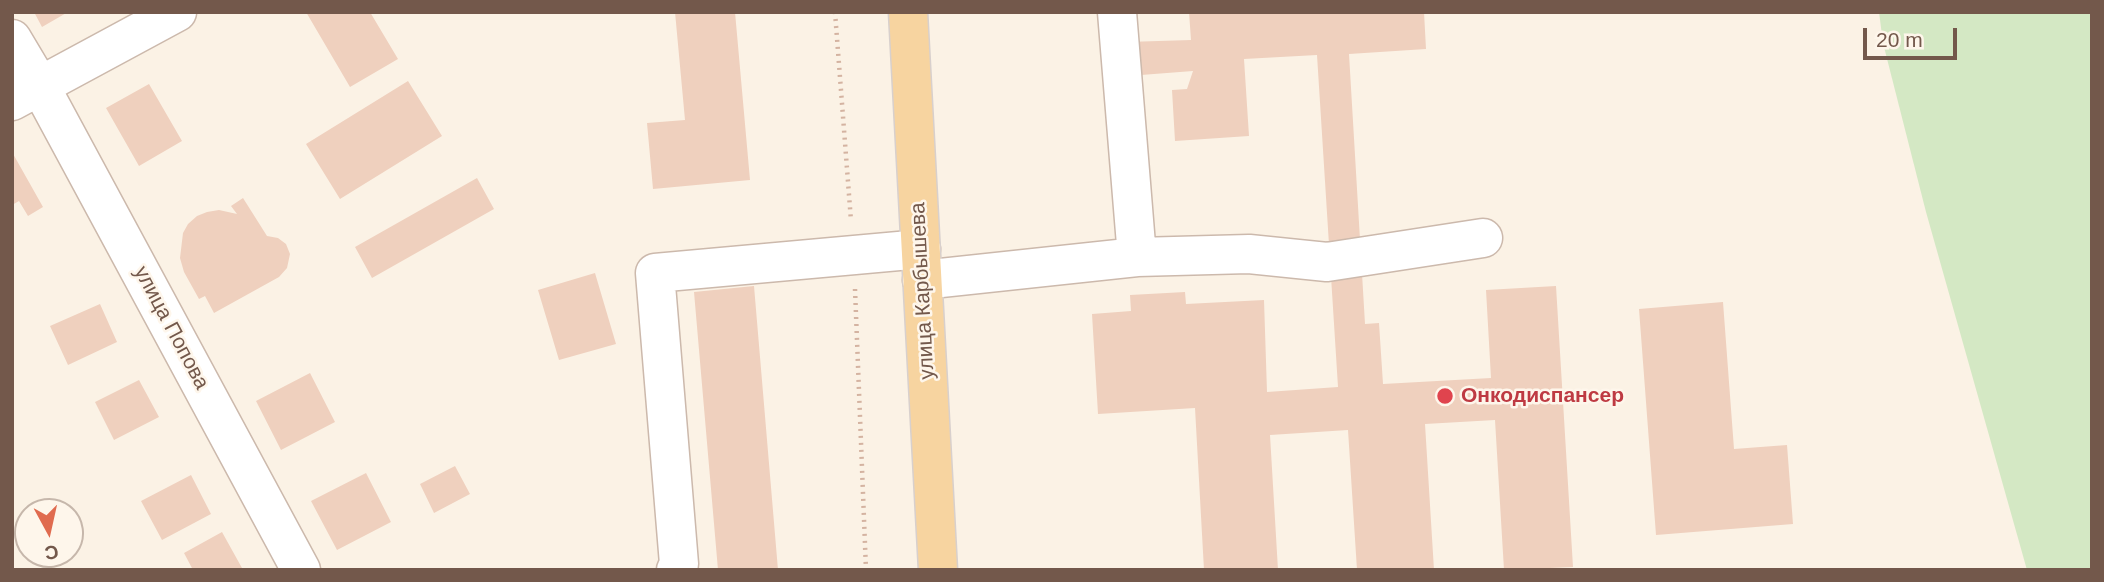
<!DOCTYPE html>
<html>
<head>
<meta charset="utf-8">
<style>
  body { margin:0 }
  #map { position:relative; width:2104px; height:582px; overflow:hidden; background:#fbf2e5; font-family:Helvetica,sans-serif }
  canvas { display:block }
  .frame { position:absolute; inset:0; border:14px solid #73584b; pointer-events:none }
  .north { position:absolute; left:14px; top:498px; width:70px; height:70px; box-sizing:border-box; background:#fef6eb; border:2px solid #c6b7ab; border-radius:50%; rotate:172deg; font-size:19px; font-weight:700; line-height:28px; text-align:center; color:#73584b }
  .north::after { content:''; display:block; margin:auto; width:24px; height:32px; background:#e06b4f; clip-path:polygon(50% 0,100% 100%,50% 72%,0 100%) }
  .scale { position:absolute; left:1863px; top:28px; width:94px; height:32px; box-sizing:border-box; border:4px solid #73584b; border-top:0; padding-left:9px; font-size:21px; line-height:24px; white-space:nowrap; color:#73584b; -webkit-text-stroke:5px #fef6eb; paint-order:stroke }
</style>
</head>
<body>
<div id="map">
<canvas width="2104" height="582"></canvas>
<div class="frame"></div>
<div class="north">С</div>
<div class="scale">20 m</div>
</div>
<script>
const g = document.querySelector('canvas').getContext('2d');
g.lineJoin = 'round';
function fillPath(path, color) {
  g.fillStyle = color;
  g.fill(path, 'evenodd');
}
function trace(path, color, width, dash) {
  g.strokeStyle = color;
  g.lineWidth = width;
  g.lineCap = dash ? 'butt' : 'round';
  g.setLineDash(dash || []);
  g.stroke(path);
}
function write(font, color, halo, rows, align = 'center') {
  g.font = font + ' Helvetica,sans-serif';
  g.lineWidth = 5;
  g.setLineDash([]);
  g.textBaseline = 'middle';
  g.strokeStyle = halo;
  g.fillStyle = color;
  for (const [text, x, y, turn = 0] of rows) {
    g.save();
    g.translate(x, y);
    g.rotate((+turn || 0) * Math.PI / 180);
    g.textAlign = isNaN(turn) ? turn : align;
    if (halo) g.strokeText(text, 0, 0);
    g.fillText(text, 0, 0);
    g.restore();
  }
}
const green = new Path2D(`
  M1879 12H2092V570H2027L1926 212 1883 43Z`);
const building = new Path2D(`
  M34 12H68L42 27Z
  M306 12H370L398 59 350 87Z
  M675 12H735L750 180 653 189 647 123 685 120Z
  M1189 12H1424L1426 49 1349 54 1365 324 1379 323 1383 384 1491 378 1486 290 1556 286 1573 567 1504 570 1495 420 1425 424 1434 570H1357L1348 430 1270 435 1278 570H1204L1195 408 1098 414 1092 314 1131 311 1130 295 1185 292 1186 304 1264 300 1267 392 1338 387 1317 55 1244 59 1249 136 1175 141 1172 90 1187 89 1193 71 1128 76 1126 42 1191 40Z
  M408 81 442 136 340 199 306 144Z
  M149 84 182 141 139 166 106 108Z
  M12 152 43 207 28 216 19 201 12 205Z
  M477 178 494 209 372 278 355 247Z
  M243 198 267 236 278 238 286 244 290 254 287 268 279 277 214 313 205 296 199 299 184 272 180 258 183 233 188 224 197 216 207 212 219 210 237 214 231 206Z
  M595 273 616 344 559 360 538 290Z
  M754 286 778 570H718L694 292Z
  M1723 302 1734 449 1787 445 1793 524 1656 535 1639 309Z
  M100 304 117 342 68 365 50 326Z
  M310 373 335 422 281 450 256 401Z
  M139 380 159 417 114 440 95 402Z
  M455 466 470 494 434 513 420 484Z
  M366 473 391 522 337 550 311 501Z
  M191 475 211 514 162 540 141 501Z
  M222 532 242 568 238 570H193L184 553Z`);
const path = new Path2D(`
  M835 12 851 221
  M855 289 866 570`);
const minor = new Path2D(`
  M1117 12 1137 257
  M12 39 40 86 301 570
  M12 101 177 12
  M922 280 1137 257 1249 254 1327 262 1483 238
  M676 570 679 564 655 273 921 249`);
const major = new Path2D(`
  M908 12 938 570`);
const markers = [
  [1445,396,9,"#e0444e"]
];
const streetNames = [
  ["улица Карбышева",923,291,-93],
  ["улица Попова",171,328,62]
];
const healthNames = [
  ["Онкодиспансер",1461,396]
];
fillPath(green, '#d4e8c4');
fillPath(building, '#efd0be');
trace(minor, '#ccb9ac', 41);
trace(major, '#d8d0cd', 41);
trace(path, '#d4b3a1', 4.5, [2, 5]);
trace(minor, '#fff', 38);
trace(major, '#f7d4a0', 38);
for (const [x, y, r, color] of markers) {
  const dot = new Path2D();
  dot.arc(x, y, r, 0, 2 * Math.PI);
  g.fillStyle = color;
  g.fill(dot);
  trace(dot, '#fef6eb', 2.5);
}
write('21px', '#73584b', '#fef6eb', streetNames);
write('bold 21px', '#be3a42', '#fef6eb', healthNames, 'left');
</script>
</body>
</html>
